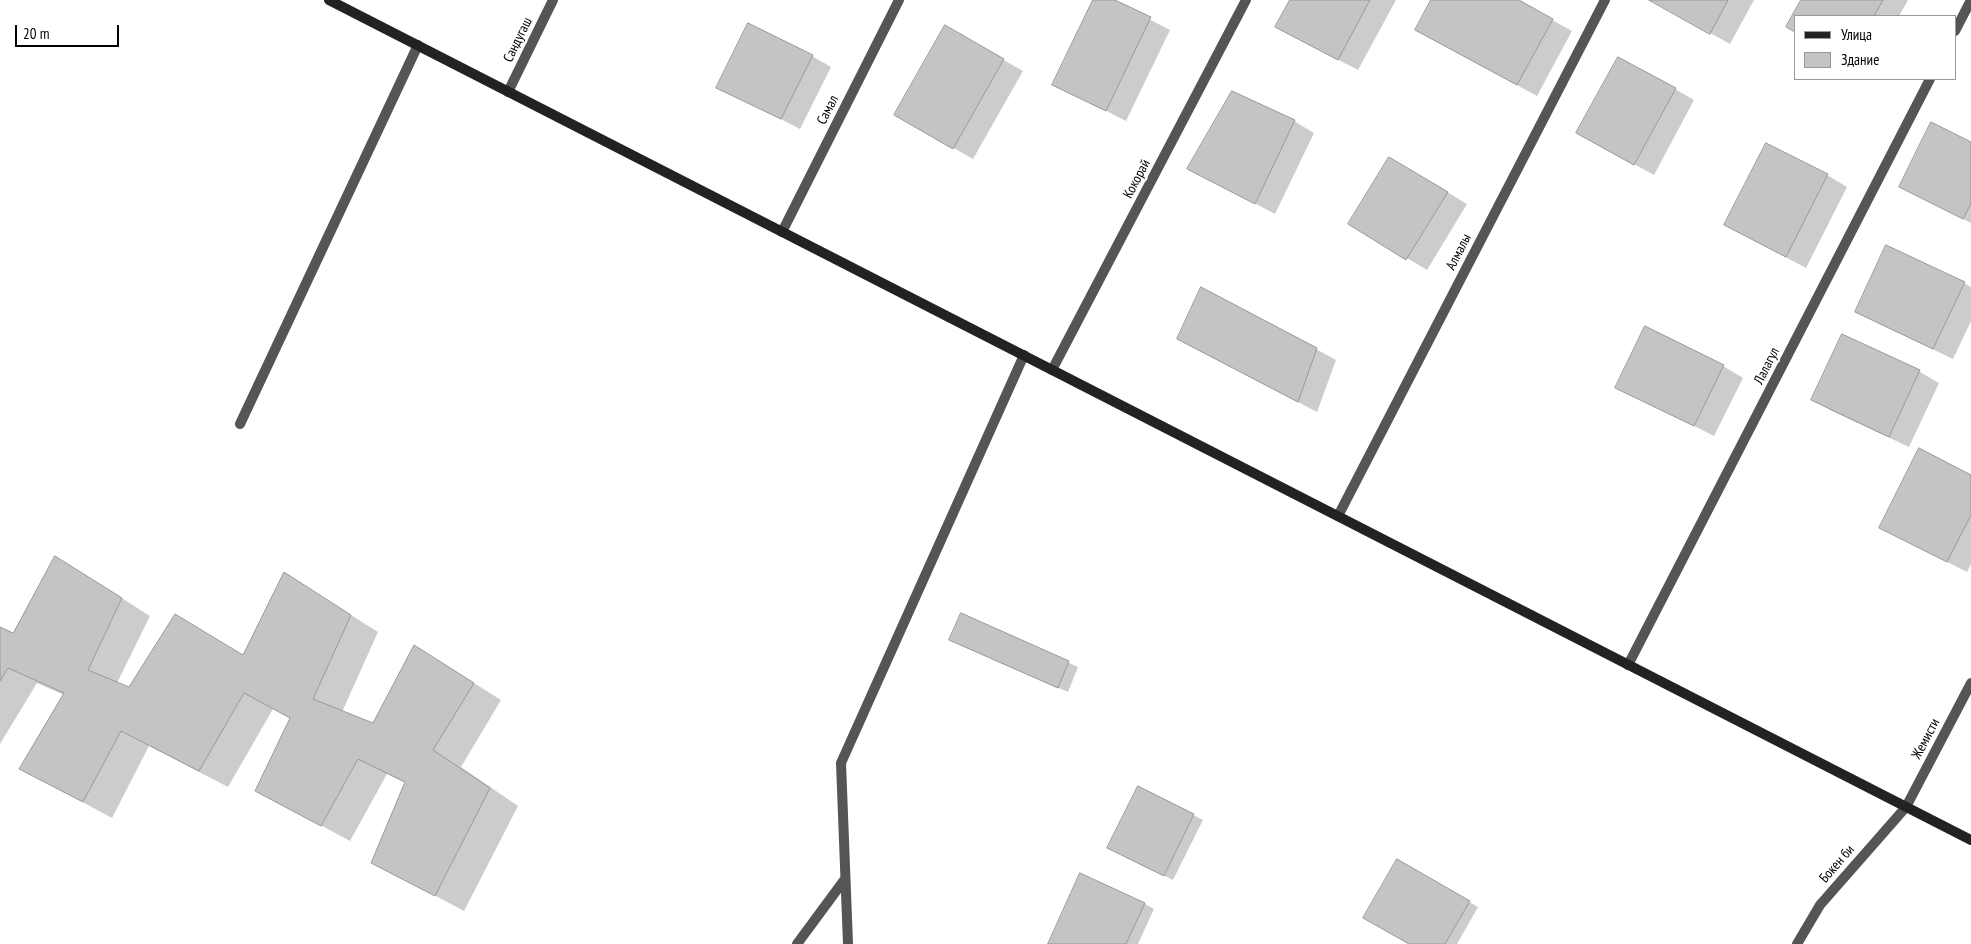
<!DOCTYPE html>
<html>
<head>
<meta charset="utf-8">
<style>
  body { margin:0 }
  #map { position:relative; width:1971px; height:944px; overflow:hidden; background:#fff; font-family:"PT Sans Narrow",sans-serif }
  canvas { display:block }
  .legend { position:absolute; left:1794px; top:15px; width:162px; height:65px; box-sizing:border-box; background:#fff; border:1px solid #999; margin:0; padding:6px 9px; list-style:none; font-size:15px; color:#000 }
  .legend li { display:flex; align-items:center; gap:10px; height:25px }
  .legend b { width:25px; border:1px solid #999 }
  .scale { position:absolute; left:15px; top:25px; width:104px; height:22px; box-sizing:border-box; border:2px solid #000; border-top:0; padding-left:6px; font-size:15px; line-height:18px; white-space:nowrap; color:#000; -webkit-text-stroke:4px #fff; paint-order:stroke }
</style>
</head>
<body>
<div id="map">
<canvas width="1971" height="944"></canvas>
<ul class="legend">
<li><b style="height:6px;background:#222"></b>Улица</li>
<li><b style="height:14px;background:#c4c4c4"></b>Здание</li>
</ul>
<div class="scale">20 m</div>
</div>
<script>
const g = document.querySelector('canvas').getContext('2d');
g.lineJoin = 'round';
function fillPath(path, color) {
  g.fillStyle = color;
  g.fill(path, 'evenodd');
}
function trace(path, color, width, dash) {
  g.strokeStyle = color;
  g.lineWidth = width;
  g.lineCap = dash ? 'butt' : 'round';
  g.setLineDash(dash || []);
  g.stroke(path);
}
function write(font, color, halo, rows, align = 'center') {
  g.font = font + ' "PT Sans Narrow",sans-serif';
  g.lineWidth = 4.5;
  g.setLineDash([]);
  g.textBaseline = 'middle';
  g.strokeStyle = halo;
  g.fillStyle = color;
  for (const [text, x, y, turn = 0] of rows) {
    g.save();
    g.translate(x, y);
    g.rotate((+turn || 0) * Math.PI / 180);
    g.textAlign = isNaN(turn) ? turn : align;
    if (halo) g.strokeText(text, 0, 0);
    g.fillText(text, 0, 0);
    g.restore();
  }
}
const shadow = new Path2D(`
  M1094 0H1112L1170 30 1126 121 1054 84Z
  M1291 0H1396L1358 70 1296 38Z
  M1432 0H1516L1572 31 1537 96 1436 41Z
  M1651 0H1754L1730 44Z
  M1802 0H1908L1899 16H1795L1787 27Z
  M945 27 1023 71 973 159 896 115Z
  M812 56 831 67 800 129 718 87Z
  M1675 89 1694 100 1654 175 1597 144Z
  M1232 92 1294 121 1314 133 1275 214 1209 179Z
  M1971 143V223L1900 187Z
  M1409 169 1467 204 1427 270 1350 224Z
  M1827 175 1847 187 1806 268 1725 225Z
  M1964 283 1971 287V321L1953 359 1876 322 1857 311Z
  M1843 335 1920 372 1939 383 1909 447 1832 411 1812 399Z
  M1316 349 1336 360 1317 412 1198 350Z
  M1723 366 1743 378 1714 436 1617 387Z
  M1971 476V564L1967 572 1880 528Z
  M284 573 378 632 342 712 374 725 442 663 501 700 461 767 518 806 464 911 372 862 406 783 387 774 350 841 257 791 292 719 273 709 228 787 149 746 112 818 49 784 64 695 37 683 0 744V628L13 635 84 574 150 616 117 683 130 689 244 656Z
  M961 614 1078 667 1068 692 960 645Z
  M1193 815 1203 820 1173 880 1119 853Z
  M1397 861 1478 907 1457 944H1411Z
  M1145 904 1154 909 1138 944H1050Z`);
const building = new Path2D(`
  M1093 0H1115L1151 17 1106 111 1052 85Z
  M1290 0H1370L1338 60 1275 27Z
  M1431 0H1519L1553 19 1517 85 1415 30Z
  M1649 0H1728L1710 34Z
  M1801 0H1883L1874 16H1795V32L1786 27Z
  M748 23 813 55 781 119 716 88Z
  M945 25 1004 59 953 149 894 115Z
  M1618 57 1676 88 1634 165 1576 133Z
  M1232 91 1295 120 1255 204 1187 169Z
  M1931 122 1971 142V204L1963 219 1899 187Z
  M1766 143 1828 174 1786 257 1724 225Z
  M1389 157 1448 192 1406 260 1348 224Z
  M1886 245 1965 282 1933 349 1855 312Z
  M1201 287 1317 348 1298 402 1177 339Z
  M1645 326 1724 365 1694 426 1615 388Z
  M1842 334 1920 370 1889 437 1811 400Z
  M1919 448 1971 475V515L1947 562 1879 528Z
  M55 556 122 598 88 670 129 687 175 614 243 655 284 572 351 615 313 699 373 723 414 645 474 683 433 750 490 788 435 896 371 863 405 782 358 759 321 826 255 791 290 718 244 693 199 771 121 731 83 802 19 769 64 693 8 668 0 681V627L13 633Z
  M961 613 1069 661 1058 688 949 640Z
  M1138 786 1194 814 1164 876 1107 848Z
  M1397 859 1470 901 1445 944H1409L1363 918Z
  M1080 873 1145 903 1126 944H1048Z`);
const service = new Path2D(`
  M240 424 418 45
  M797 944 845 879
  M848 944 841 763 1024 355`);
const minor = new Path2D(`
  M1955 31 1971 0
  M508 92 553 0
  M782 232 899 0
  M1052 370 1246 0
  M1338 516 1605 0
  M1628 665 1930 79
  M1797 944 1820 905 1906 807 1971 683`);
const secondary = new Path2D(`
  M329 0 1971 840`);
const streetNames = [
  ["Сандугаш",518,40,-64],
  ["Самал",828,110,-63],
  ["Кокорай",1137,179,-62],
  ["Алмалы",1459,252,-63],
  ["Лалагул",1767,366,-63],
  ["Жемисти",1926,739,-62],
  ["Бокен би",1837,864,-49]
];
fillPath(shadow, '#0003');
fillPath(building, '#c4c4c4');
trace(building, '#999', 1);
trace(service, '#555', 10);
trace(minor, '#555', 10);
trace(secondary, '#222', 10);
write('14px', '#000', '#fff', streetNames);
</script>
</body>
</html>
